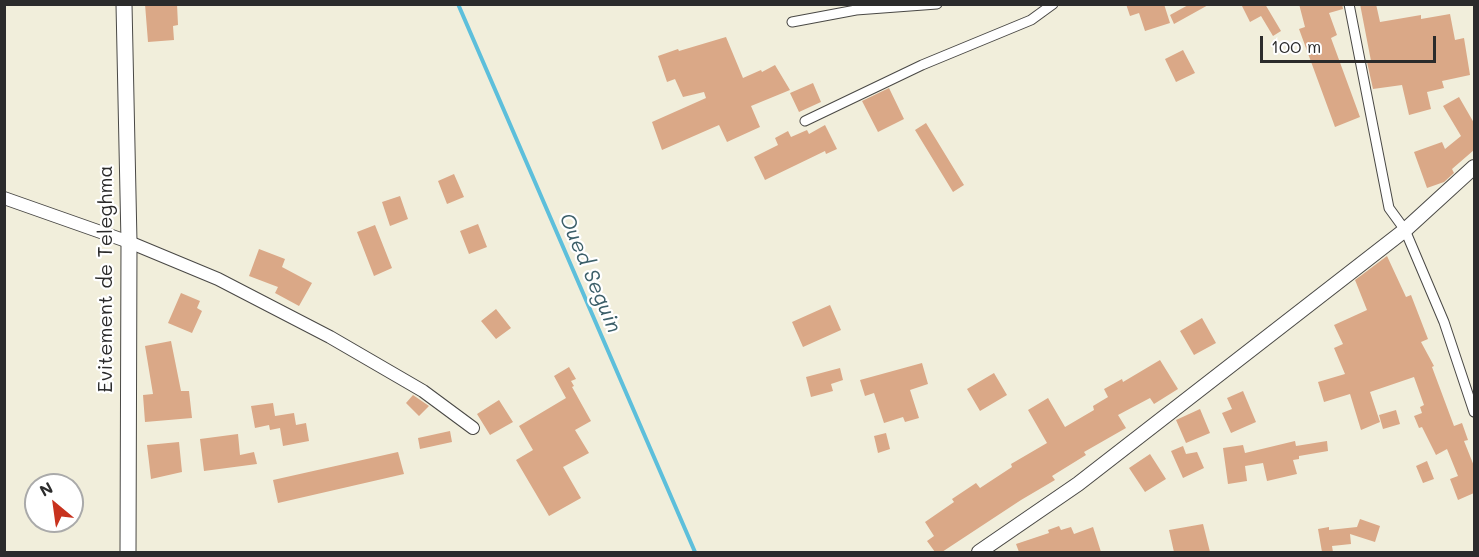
<!DOCTYPE html>
<html>
<head>
<meta charset="utf-8">
<style>
  body { margin:0 }
  #map { position:relative; width:1479px; height:557px; overflow:hidden; background:#f1eedb; font-family:Mali,sans-serif }
  canvas { display:block }
  .frame { position:absolute; inset:0; border:6px solid #2b2b2b; pointer-events:none }
  .north { position:absolute; left:24px; top:473px; width:60px; height:60px; box-sizing:border-box; background:#fff; border:2px solid #aaa; border-radius:50%; rotate:331deg; font-size:16px; font-weight:700; line-height:24px; text-align:center; color:#2b2b2b }
  .north::after { content:''; display:block; margin:auto; width:21px; height:27px; background:#c8321e; clip-path:polygon(50% 0,100% 100%,50% 72%,0 100%) }
  .scale { position:absolute; left:1260px; top:36px; width:176px; height:27px; box-sizing:border-box; border:3px solid #2b2b2b; border-top:0; padding-left:8px; font-size:18px; line-height:21px; white-space:nowrap; color:#2b2b2b; -webkit-text-stroke:4px #fff; paint-order:stroke }
</style>
</head>
<body>
<div id="map">
<canvas width="1479" height="557"></canvas>
<div class="frame"></div>
<div class="north">N</div>
<div class="scale">100 m</div>
</div>
<script>
const g = document.querySelector('canvas').getContext('2d');
g.lineJoin = 'round';
function trace(path, color, width, dash) {
  g.strokeStyle = color;
  g.lineWidth = width;
  g.lineCap = dash ? 'butt' : 'round';
  g.setLineDash(dash || []);
  g.stroke(path);
}
function fillPath(path, color) {
  g.fillStyle = color;
  g.fill(path, 'evenodd');
}
function write(font, color, halo, rows, align = 'center') {
  g.font = font + ' Mali,sans-serif';
  g.lineWidth = 4.5;
  g.setLineDash([]);
  g.textBaseline = 'middle';
  g.strokeStyle = halo;
  g.fillStyle = color;
  for (const [text, x, y, turn = 0] of rows) {
    g.save();
    g.translate(x, y);
    g.rotate((+turn || 0) * Math.PI / 180);
    g.textAlign = isNaN(turn) ? turn : align;
    if (halo) g.strokeText(text, 0, 0);
    g.fillText(text, 0, 0);
    g.restore();
  }
}
const stream = new Path2D(`
  M458 4 695 552`);
const building = new Path2D(`
  M145 4H177L178 25 173 26 174 40 148 42Z
  M1126 4H1164L1170 23 1145 31 1139 13 1130 16Z
  M1190 4H1210L1174 24 1170 15Z
  M1241 4H1265L1281 31 1273 36 1261 16 1250 22Z
  M1299 4H1342L1343 9 1329 13 1337 35 1331 38 1360 117 1335 127 1299 29 1305 27Z
  M1360 4H1376L1380 22 1421 15V19L1450 14 1455 40 1464 38 1470 75 1442 81 1444 88 1427 92 1431 109 1409 115 1402 85 1373 89 1367 62 1371 61Z
  M726 37 743 78 761 70 762 72 775 65 790 90 751 106 760 127 727 142 719 125 662 150 652 122 706 98 704 92 683 97 675 79 667 82 658 56 678 49 679 51Z
  M1183 50 1195 73 1176 82 1165 59Z
  M813 83 821 102 799 112 790 93Z
  M889 88 904 119 878 132 862 101Z
  M1459 97 1474 123V150L1452 169 1454 173 1444 182 1427 188 1414 152 1442 142 1445 149 1461 136 1443 106Z
  M926 123 964 185 953 192 915 130Z
  M825 125 837 149 826 154 825 151 765 180 754 157 778 145 775 138 788 131 791 137 807 130 809 134Z
  M454 174 464 197 447 204 438 181Z
  M400 196 408 219 390 226 382 202Z
  M478 224 487 247 469 254 460 231Z
  M375 225 392 268 374 276 357 232Z
  M259 249 285 259 282 267 312 283 299 306 275 293 278 287 249 276Z
  M1387 256 1406 297 1411 295 1428 339 1421 342 1434 366 1432 367 1454 426 1462 423 1468 440 1464 441 1474 466V493L1458 500 1450 479 1458 476 1447 449 1436 455 1422 427 1419 428 1414 416 1422 413 1420 407 1424 405 1414 377 1370 392 1380 422 1361 430 1350 394 1324 402 1318 382 1345 374 1334 348 1343 344 1334 325 1367 310 1355 280Z
  M181 293 200 301 197 308 202 311 192 333 168 323Z
  M830 305 841 330 803 347 792 322Z
  M496 309 511 328 496 339 481 321Z
  M1202 318 1216 343 1194 355 1180 331Z
  M171 341 181 391H189L192 418 145 422 143 395 153 394 145 346Z
  M1160 360 1178 389 1154 404 1150 398 1118 415 1126 428 1084 452 1086 455 1052 476 1055 480 1021 500 942 552H935L927 541 934 536 925 522 954 502 952 499 976 483 980 488 1012 467 1011 464 1047 443 1028 410 1048 398 1065 427 1094 410 1093 406 1108 397 1104 389 1122 379 1123 382Z
  M922 363 928 384 910 390 919 418 905 422 903 417 884 423 874 393 865 396 860 380Z
  M569 367 576 379 571 381 574 386 572 387 591 421 575 430 589 453 563 467 581 498 549 516 516 460 533 450 519 426 566 398 554 376Z
  M840 368 843 380 831 384 833 391 811 397 806 377Z
  M994 373 1007 395 980 411 967 389Z
  M1243 391 1256 422 1231 433 1222 413 1232 409 1227 398Z
  M413 395 429 406 419 416 406 403Z
  M499 400 513 422 490 435 477 414Z
  M273 403 275 416 294 413 296 425 306 423 309 441 283 446 280 428 270 430 269 425 255 428 251 406Z
  M1200 409 1210 433 1186 443 1176 420Z
  M1396 410 1400 424 1383 429 1379 415Z
  M450 431 452 442 420 449 418 438Z
  M886 433 890 449 878 453 874 436Z
  M238 434 240 455 254 452 257 464 204 471 200 439Z
  M1295 441 1296 446 1327 441 1328 451 1299 456V459L1293 460 1297 474 1267 481 1263 463 1245 466 1247 481 1228 484 1223 448 1243 445 1245 453Z
  M179 442 182 472 151 479 147 445Z
  M1183 446 1186 454 1197 452 1204 468 1183 478 1171 451Z
  M398 452 404 474 278 503 273 480Z
  M1150 454 1166 479 1145 492 1129 468Z
  M1427 461 1434 479 1423 483 1416 466Z
  M1360 519 1380 526 1375 542 1350 534 1351 544 1332 546 1333 552H1322L1318 529 1329 527V530L1357 527Z
  M1203 524 1210 552H1174L1169 530Z
  M1059 526 1061 530 1071 527 1074 534 1093 527 1101 552H1019L1016 544 1049 533 1048 530Z`);
const minor = new Path2D(`
  M1349 4 1389 208 1405 230 1444 322 1474 412
  M792 22 856 10 937 4
  M805 121 922 65 1031 20 1053 4`);
const tertiary = new Path2D(`
  M4 198 129 242 218 279 330 337 423 391 473 428`);
const secondary = new Path2D(`
  M979 552 1078 484 1405 230 1474 167`);
const primary = new Path2D(`
  M124 4 129 242 128 552`);
const streetNames = [
  ["Evitement de Teleghma",106,279,-90]
];
const waterNames = [
  ["Oued Seguin",590,273,67]
];
trace(stream, '#5dbfdb', 4);
fillPath(building, '#daa887');
trace(minor, '#494845', 11);
trace(tertiary, '#494845', 14);
trace(secondary, '#494845', 16);
trace(primary, '#494845', 17);
trace(minor, '#fff', 9);
trace(tertiary, '#fff', 12);
trace(secondary, '#fff', 14);
trace(primary, '#fff', 15);
write('20px', '#2b2b2b', '#fff', streetNames);
write('italic 21px', '#3c5f69', '#fff', waterNames);
</script>
</body>
</html>
